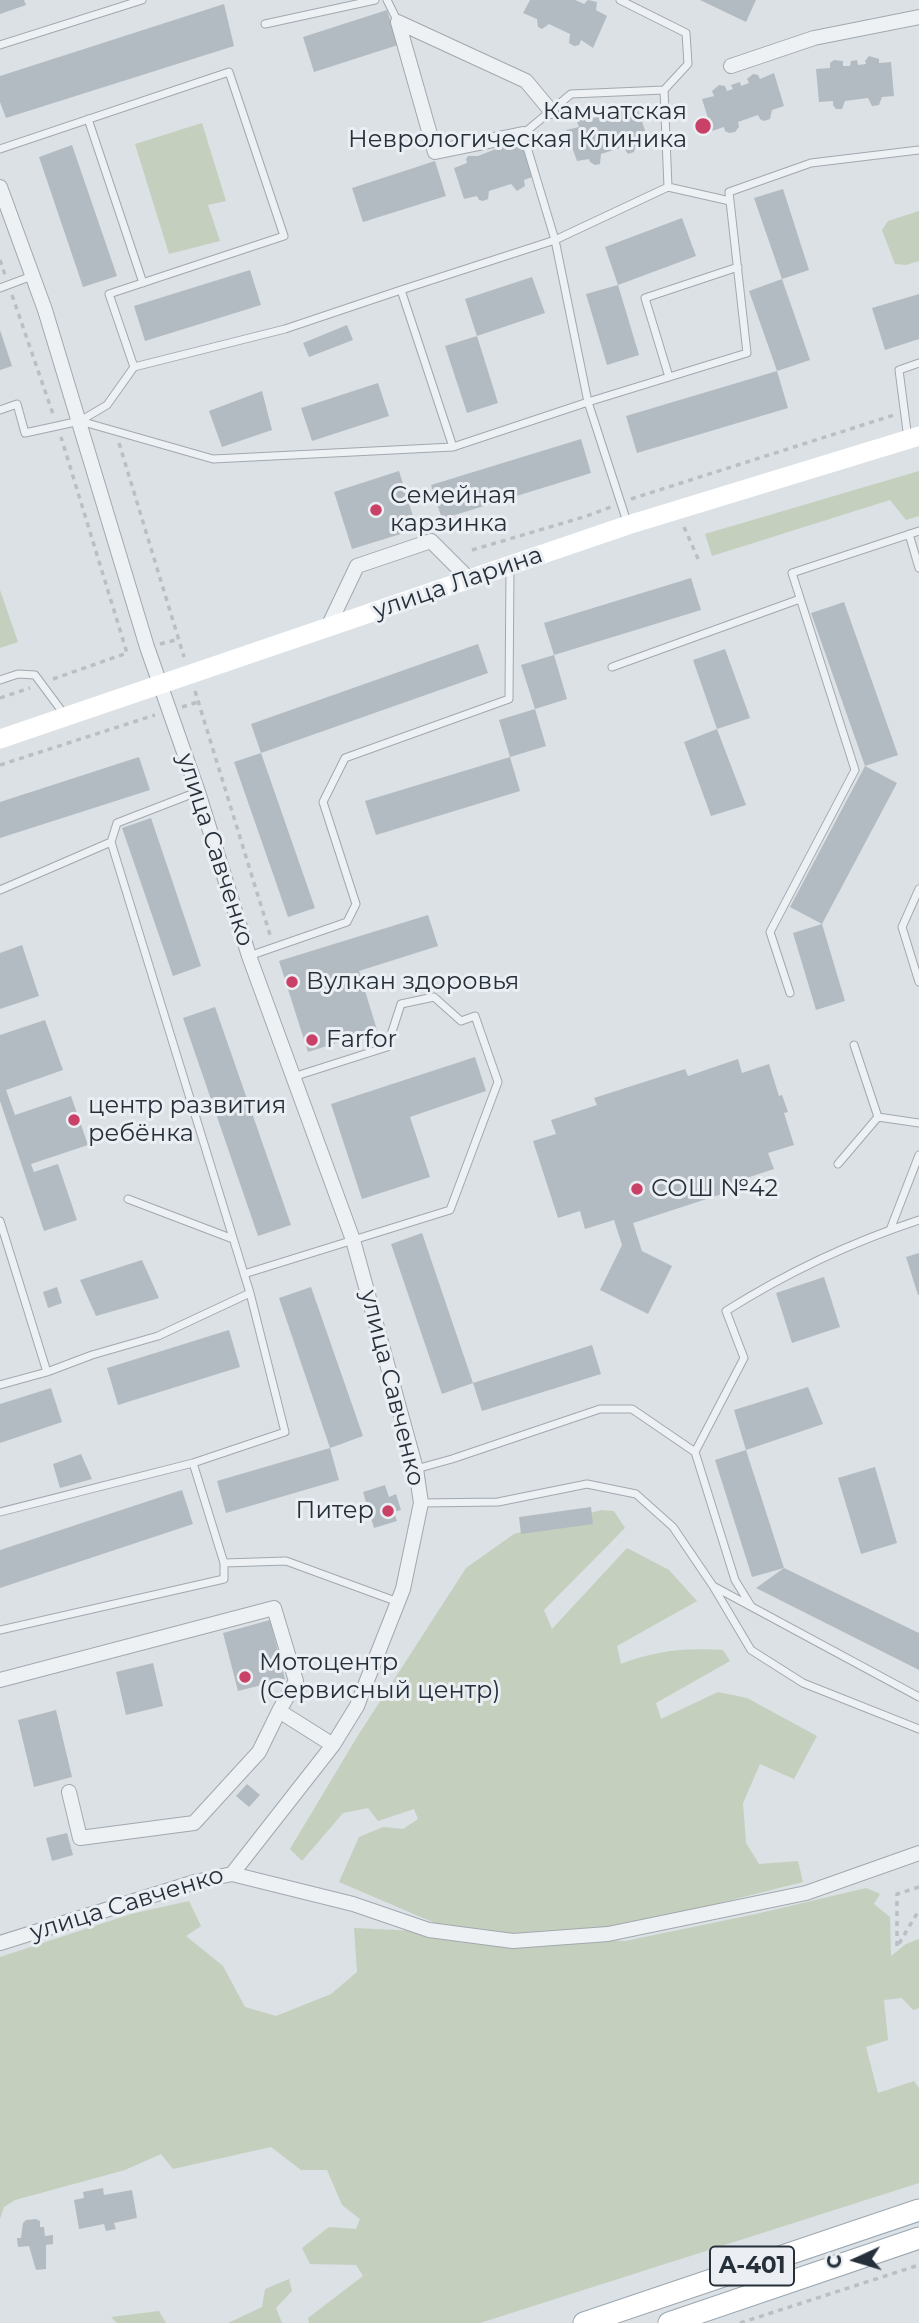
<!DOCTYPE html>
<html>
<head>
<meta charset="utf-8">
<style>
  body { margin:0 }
  #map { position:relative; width:919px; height:2323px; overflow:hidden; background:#dbe1e5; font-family:Montserrat,sans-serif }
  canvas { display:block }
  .north { position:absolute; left:821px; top:2225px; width:70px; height:70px; -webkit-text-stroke:5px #ebeff3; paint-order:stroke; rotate:266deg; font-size:19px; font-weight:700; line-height:28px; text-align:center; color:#26303b }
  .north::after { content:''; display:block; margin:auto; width:24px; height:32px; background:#26303b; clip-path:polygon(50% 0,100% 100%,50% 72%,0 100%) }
</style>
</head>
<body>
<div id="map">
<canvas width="919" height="2323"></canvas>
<div class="north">С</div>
</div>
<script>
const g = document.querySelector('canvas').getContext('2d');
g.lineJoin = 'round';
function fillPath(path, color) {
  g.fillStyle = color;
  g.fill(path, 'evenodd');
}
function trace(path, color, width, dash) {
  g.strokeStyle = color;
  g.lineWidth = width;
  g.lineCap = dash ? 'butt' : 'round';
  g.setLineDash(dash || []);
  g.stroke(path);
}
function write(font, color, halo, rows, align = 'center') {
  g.font = font + ' Montserrat,sans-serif';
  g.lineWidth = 6;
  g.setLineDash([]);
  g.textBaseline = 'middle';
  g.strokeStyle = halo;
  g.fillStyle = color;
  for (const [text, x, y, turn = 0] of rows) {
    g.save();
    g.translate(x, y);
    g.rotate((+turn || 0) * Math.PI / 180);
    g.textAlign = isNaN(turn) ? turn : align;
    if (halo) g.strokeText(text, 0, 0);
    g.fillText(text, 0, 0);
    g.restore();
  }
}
const green = new Path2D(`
  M202 123 226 201 208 205 220 241 169 254 135 144Z
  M919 211V261L906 265 895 264 882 230 888 221Z
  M919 471V516L906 520 890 500 712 556 705 534Z
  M0 590 18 642 0 648Z
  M601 1510 614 1511 625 1528 544 1610 552 1629 627 1548 669 1570 697 1601 617 1646 621 1664C658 1650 684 1648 723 1650L730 1661 656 1703 661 1719 718 1692 747 1698 817 1736 794 1779 760 1764 743 1803 746 1843 759 1864 798 1861 803 1882 628 1926 527 1936 625 1941 756 1914 866 1888 880 1894 874 1904 890 1917 891 1956 906 1944 919 1939V2008L913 2010 902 1998 884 2000 888 2040 866 2047 878 2093 914 2081 919 2088V2183L480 2323H309L308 2318 363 2276 356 2265 310 2264 302 2248 329 2227 356 2229 360 2219 342 2205 327 2170H301L271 2147 173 2169 161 2154 125 2170 15 2200 4 2207 0 2219V1957L131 1914 189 1901 201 1926 186 1936 223 1966 245 2007 276 2016 331 1994 357 1972 354 1928 500 1935 444 1927 339 1882 359 1837 383 1827 403 1829 418 1819 414 1809 378 1821 368 1808 343 1813 302 1861 290 1849 357 1737 466 1568 514 1534Z
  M289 2279 292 2291 276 2308 282 2323H228L262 2307 265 2289Z
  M159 2311 166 2323H117L111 2317Z`);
const building = new Path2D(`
  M0 0H24L26 5 0 14Z
  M530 0H575L584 4 588 0 597 2 596 10 607 16 593 48 581 40 579 45 574 46 569 43 570 34 549 24 542 29 538 27 537 19 523 13Z
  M700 0H756L746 22Z
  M224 4 234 46 6 118 0 102V76Z
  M387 10 398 45 314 72 303 37Z
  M869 56 879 59V63L891 62 894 96 882 97 879 105 872 106 868 98 845 101 842 109H836L833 105V101L819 102 816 69 830 68V63L834 60 843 61V66H850L851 61 857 60 858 65 866 64 865 61Z
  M774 73 784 106 772 110 770 119 764 121 760 119 758 115 738 122 739 127 735 132 729 133 725 131 724 127 712 131 702 99 714 96 712 91 719 85 725 86 727 91 733 89 731 85 740 82 741 86 749 83 747 79 753 74 758 75 760 79Z
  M616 105 623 108 624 111 637 107 648 139 636 144 634 152 628 154 623 147 601 154 600 164 595 165 590 162 589 159 577 161 566 130 579 127 577 122 581 118 586 117 590 119 613 112Z
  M508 142 512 144 513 148 526 144 535 176 524 180 525 186 517 191 511 184 489 191 488 199 483 201 479 200 477 196 464 199 454 168 467 163 466 159 468 156H478L501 147Z
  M72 145 117 276 83 287 39 157Z
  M435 161 446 196 363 222 352 188Z
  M783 189 809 270 782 279 810 360 777 371 749 291 782 279 754 198Z
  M682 218 696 256 618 285 605 247Z
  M250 270 261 305 145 341 134 306Z
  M532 277 545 313 477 336 465 299Z
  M618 285 639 355 607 365 586 294Z
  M919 294V339L885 350 872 308Z
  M347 325 353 340 309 357 303 343Z
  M0 330 12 366 0 370Z
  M477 336 498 403 467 413 445 346Z
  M777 371 788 408 637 453 626 416Z
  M378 383 389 416 312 441 301 408Z
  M262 391 272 430 222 447 209 411Z
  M581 439 591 473 442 519 431 485Z
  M399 471 417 529 352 549 334 492Z
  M691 578 701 610 554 655 544 623Z
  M844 602 898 755 865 766 811 613Z
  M478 644 488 673 261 753 251 724Z
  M725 649 750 718 717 729 693 660Z
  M554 655 567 699 535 709 521 665Z
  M535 709 546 746 510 757 499 720Z
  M717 729 746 805 711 816 684 742Z
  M261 753 315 908 288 917 234 762Z
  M139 757 150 790 0 838V802Z
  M510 757 520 791 376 835 365 801Z
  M865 766 897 783 822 924 790 907Z
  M151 818 201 966 173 976 122 828Z
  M428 915 438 946 359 971 377 1030 308 1052 279 961Z
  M822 924 845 1001 816 1010 793 933Z
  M22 945 39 996 0 1009V953Z
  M215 1007 291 1225 258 1236 183 1018Z
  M45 1020 63 1070 6 1090 15 1115 71 1096 88 1145 31 1164 34 1172 58 1164 77 1220 44 1231 0 1101V1035Z
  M475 1057 486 1091 410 1117 430 1177 362 1199 331 1104Z
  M738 1059 742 1073 769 1064 779 1096 782 1095 788 1112 784 1113 794 1145 768 1153 774 1169 725 1185 728 1192 633 1223 642 1251 672 1266 648 1314 600 1290 622 1245 614 1220 585 1229 580 1211 558 1218 533 1141 556 1134 551 1120 597 1105 594 1098 685 1069 688 1076Z
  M422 1233 473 1383 442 1394 391 1244Z
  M919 1253V1295H918L906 1257Z
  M142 1260 159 1298 96 1316 80 1280Z
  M824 1277 840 1327 792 1343 776 1293Z
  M57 1287 62 1303 48 1308 43 1292Z
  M311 1287 363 1436 330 1448 279 1298Z
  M229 1330 240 1367 118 1405 107 1368Z
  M592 1345 601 1374 482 1411 473 1383Z
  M808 1387 823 1424 746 1450 784 1568 752 1577 715 1460 746 1450 734 1410Z
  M51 1388 62 1422 0 1443V1404Z
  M330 1448 339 1480 226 1513 217 1481Z
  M81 1454 92 1479 60 1488 53 1464Z
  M875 1467 897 1543 861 1554 838 1478Z
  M385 1485 389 1497 396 1494 401 1510 394 1512 397 1521 374 1528 363 1492Z
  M182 1490 193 1524 0 1588V1550Z
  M591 1507 593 1524 521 1534 519 1517Z
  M784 1568 919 1633V1670L756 1588Z
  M270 1620 285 1679 238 1691 223 1633Z
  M153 1663 163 1706 126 1715 116 1672Z
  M56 1710 72 1777 34 1787 18 1720Z
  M247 1784 260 1795 249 1807 236 1796Z
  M67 1833 73 1855 52 1861 46 1838Z
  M103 2188 104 2195 132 2190 137 2218 114 2223 116 2229 106 2231 104 2224 79 2229 74 2200 84 2198 83 2192Z
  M36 2219 40 2221V2227H44L45 2236 53 2235V2244L46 2245V2269L36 2270 29 2246 18 2247 17 2238H21L23 2223 26 2220Z`);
const path = new Path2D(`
  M0 260 5 275
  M12 295 54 417
  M119 443 184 657
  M631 499 894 415
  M684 527 699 561
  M472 550 587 516 611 507
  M160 644 179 639
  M53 679 127 653 61 437
  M195 691 271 938
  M0 698 30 688
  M182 707 198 702
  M0 765 155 715
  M919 1887 897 1894V1947L919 1910
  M740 2323 919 2265`);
const service = new Path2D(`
  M387 0 398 22
  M265 24 375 0
  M0 45 142 0
  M664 90 668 187
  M88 119 143 283
  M0 149 229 72 284 236 109 294 134 367
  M0 288 32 276
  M669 377 645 298 738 267
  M0 410 17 404 25 433 80 421 107 405 134 367 285 329 401 290
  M80 421 213 459 453 447 588 402 555 240 668 187 730 201
  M908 439 899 370 919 363
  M453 447 401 290 555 240 523 134 571 94 664 90 688 64 686 33 620 0
  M628 525 588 402 747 353 729 192 811 163 919 150
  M909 534 919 568
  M612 667 800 599
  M0 680 18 674 35 675 64 714
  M919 889 902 927 919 982
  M0 890 111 842
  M249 956 347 922 356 904 323 802 345 758 509 699 510 566
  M790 993 770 932 855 770 792 573 919 531
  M854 1045 878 1117 919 1123
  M838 1164 878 1117
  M128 1199 233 1239
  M0 1221 47 1372
  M890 1230 919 1155
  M244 1274 450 1210 498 1082 475 1016 461 1021 434 997 401 1004 387 1047 293 1077
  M0 1385 47 1372 92 1355 158 1336 250 1293
  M695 1452 735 1580 751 1606
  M416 1469 452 1459 600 1409H632L695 1452 744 1358 726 1311C786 1273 852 1242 919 1220
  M421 1503 498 1502 587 1484 636 1494 673 1527 713 1586 751 1650 803 1683 919 1729
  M0 1512 193 1463 285 1432 250 1293 111 842 117 823 197 792
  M224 1563 286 1561 398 1602
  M713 1586 919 1697
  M0 1630 224 1579V1563L193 1463`);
const minor = new Path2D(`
  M731 66 814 38 919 17
  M523 134 435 152 398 22 526 81 551 111
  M0 187 45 310 147 647 198 792 249 956 353 1240 416 1469 421 1503 403 1589 357 1706 333 1745 232 1874 195 1882 0 1943
  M328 627 357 566 431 541 469 579
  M0 1680 274 1608 296 1681 279 1711
  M69 1792 80 1838 194 1823 259 1752 279 1711 333 1745
  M232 1874 353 1904 429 1930 513 1941 608 1934 806 1893 919 1853`);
const secondary = new Path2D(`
  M0 739 628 525 919 436`);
const primary = new Path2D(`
  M584 2323 919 2210
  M669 2323 919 2238`);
const markers = [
  [703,126,9,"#ca4167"],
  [376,510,7,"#ca4167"],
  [292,982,7,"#ca4167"],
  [312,1040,7,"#ca4167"],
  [74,1120,7,"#ca4167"],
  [637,1189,7,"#ca4167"],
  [388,1511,7,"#ca4167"],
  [245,1677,7,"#ca4167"]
];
const shields = [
  [752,2266,84]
];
const shieldNames = [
  ["А-401",752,2266]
];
const poiNames = [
  ["Камчатская",687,112,"right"],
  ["Неврологическая Клиника",687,140,"right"],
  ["Семейная",390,496],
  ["карзинка",390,524],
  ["Вулкан здоровья",306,982],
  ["Farfor",326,1040],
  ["центр развития",88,1106],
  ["ребёнка",88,1134],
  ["СОШ №42",651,1189],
  ["Питер",374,1511,"right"],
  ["Мотоцентр",259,1663],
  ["(Сервисный центр)",259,1691]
];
const streetNames = [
  ["улица Ларина",458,583,-19],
  ["улица Савченко",215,850,72],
  ["улица Савченко",392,1388,76],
  ["улица Савченко",127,1904,-17]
];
fillPath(green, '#c4cfbd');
fillPath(building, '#b3bbc2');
trace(service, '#a1a8af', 9);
trace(minor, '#a1a8af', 16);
trace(primary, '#9ba7b1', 23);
trace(path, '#babfc4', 3.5, [5, 5]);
trace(service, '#eef1f4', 7);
trace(minor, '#eef1f4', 14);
trace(secondary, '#fff', 19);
trace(primary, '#fff', 21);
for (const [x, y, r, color] of markers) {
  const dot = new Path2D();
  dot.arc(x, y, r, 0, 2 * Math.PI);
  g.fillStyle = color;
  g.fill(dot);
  trace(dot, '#ebeff3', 2.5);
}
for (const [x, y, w] of shields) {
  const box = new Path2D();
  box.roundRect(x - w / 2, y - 19.5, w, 39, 5);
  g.fillStyle = '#ebeff3';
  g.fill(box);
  trace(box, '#26303b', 2);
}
write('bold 23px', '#26303b', null, shieldNames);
write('24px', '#26303b', '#ebeff3', poiNames, 'left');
write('24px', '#26303b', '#ebeff3', streetNames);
</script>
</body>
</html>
